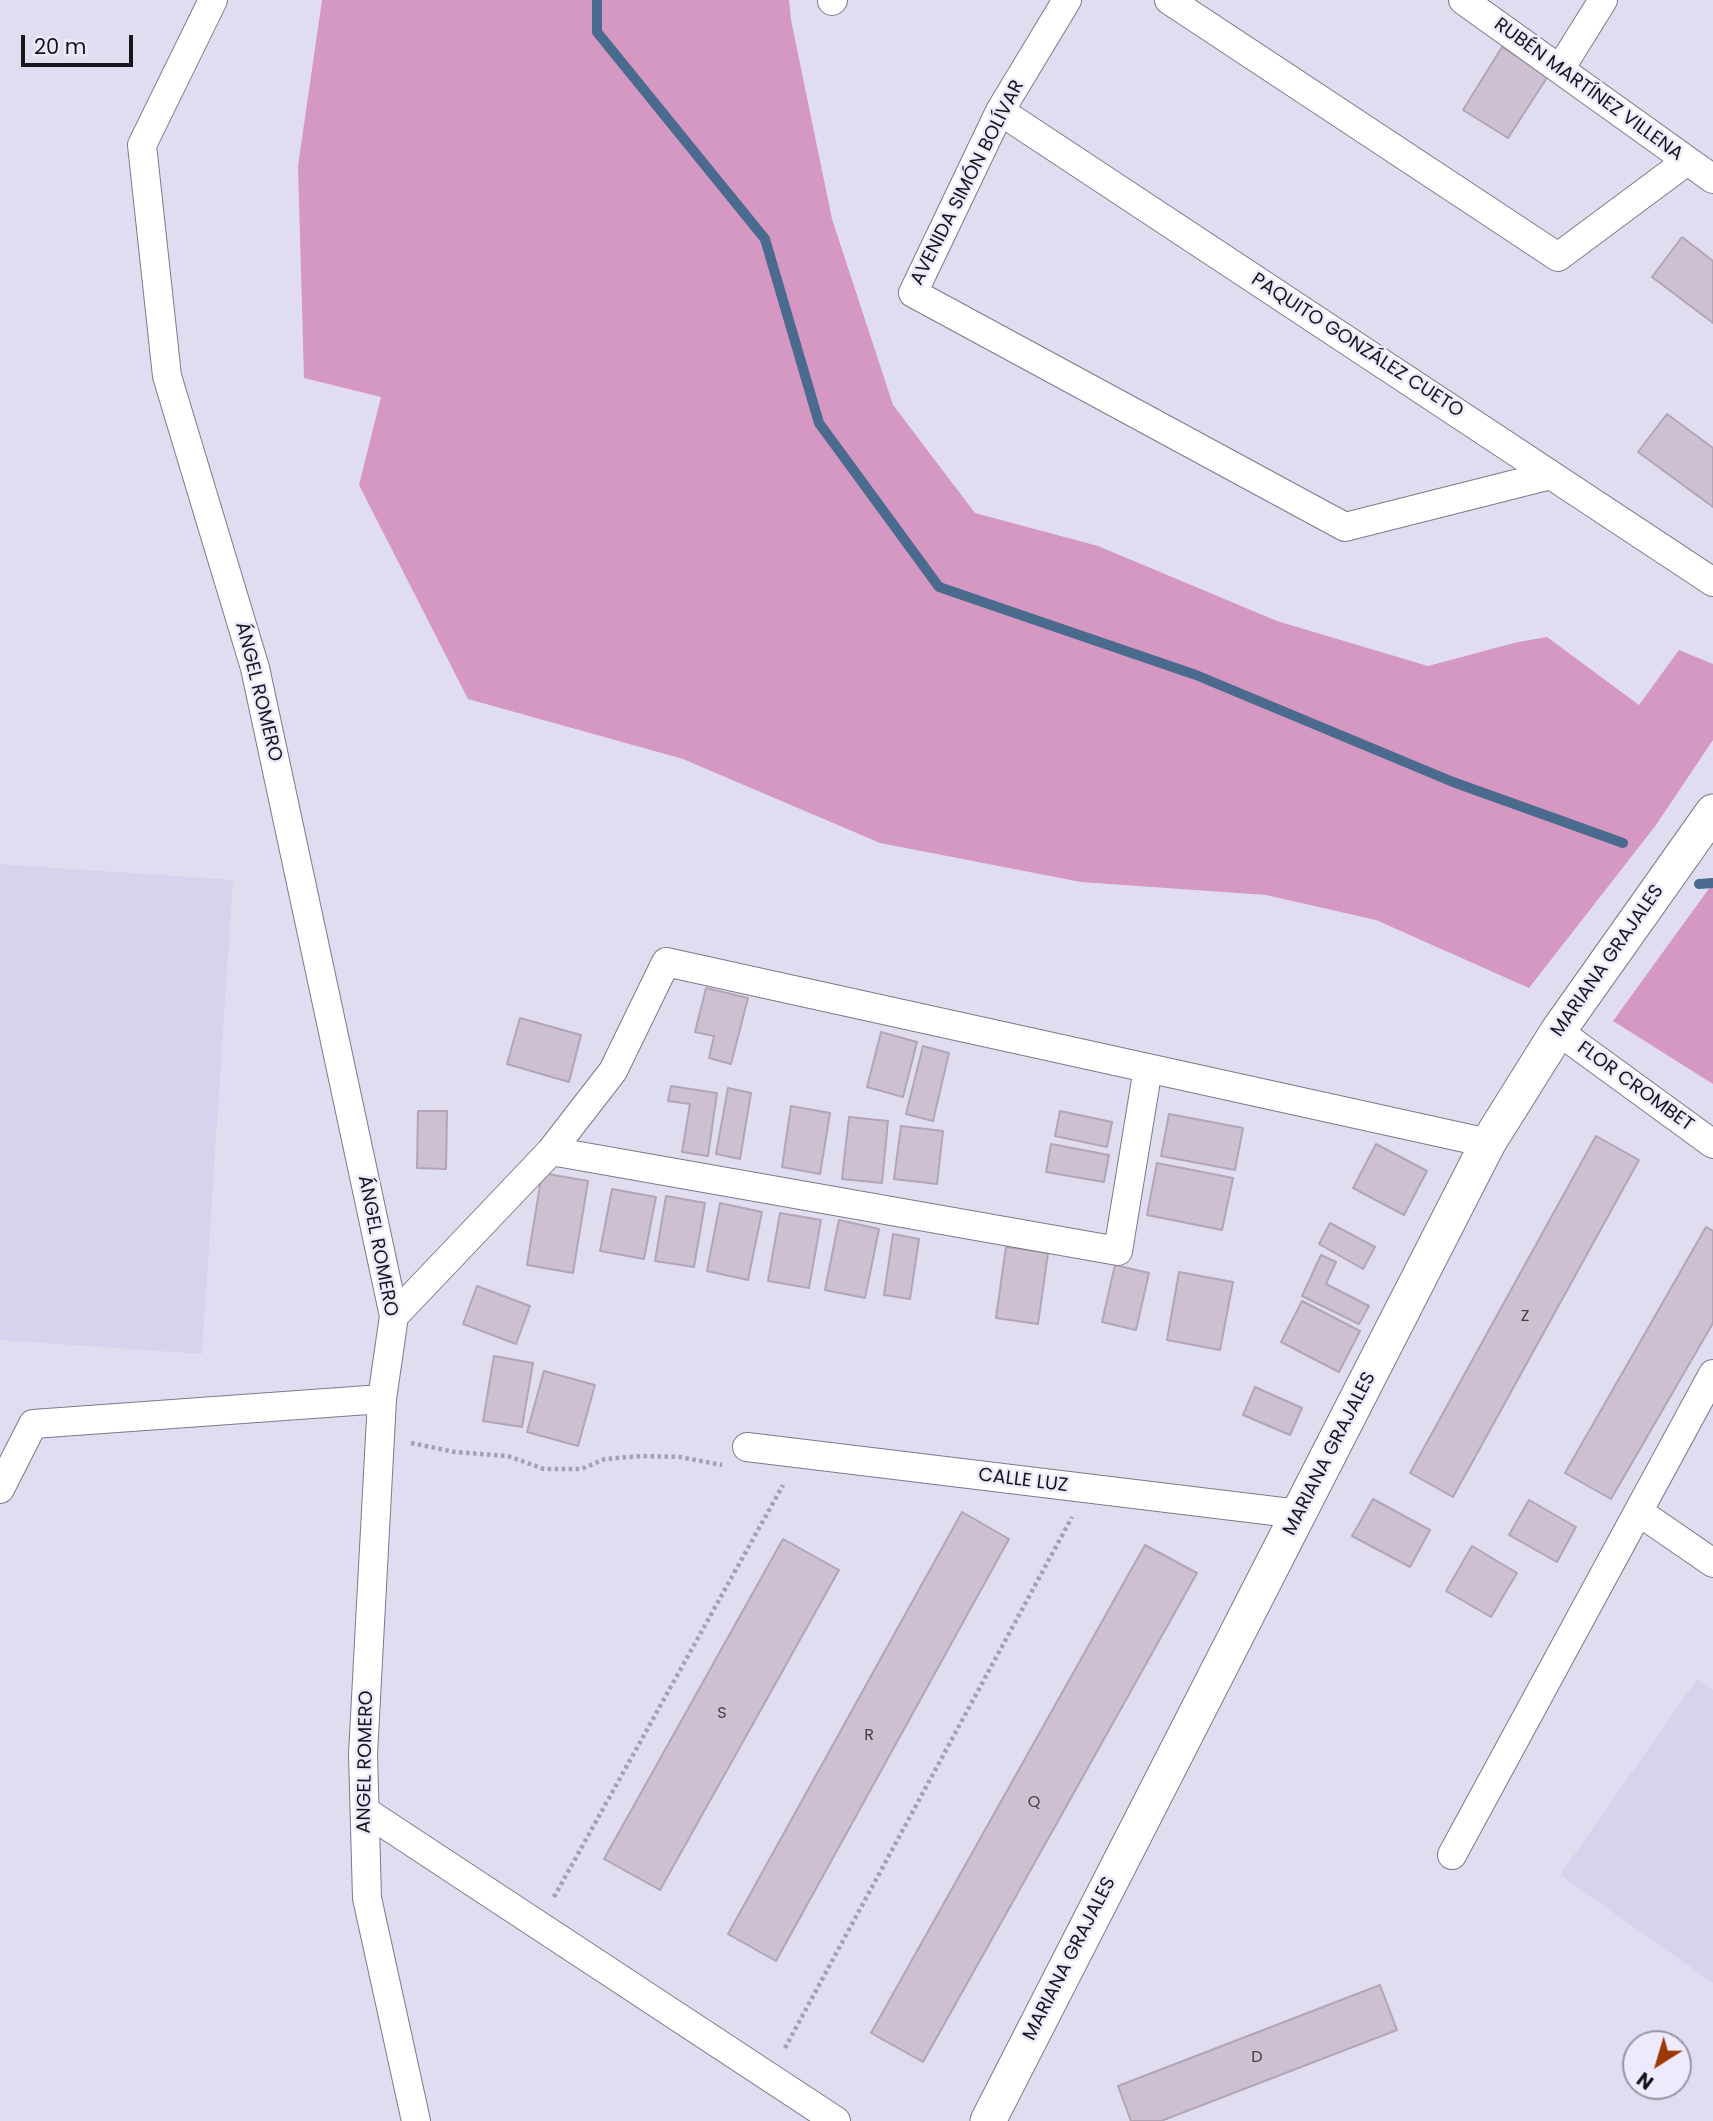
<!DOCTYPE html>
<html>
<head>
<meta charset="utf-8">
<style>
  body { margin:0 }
  #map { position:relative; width:1713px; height:2121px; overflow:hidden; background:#e1ddf0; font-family:Poppins,sans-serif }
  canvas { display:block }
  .north { position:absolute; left:1622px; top:2030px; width:70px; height:70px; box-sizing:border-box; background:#eeeafe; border:2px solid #9895a3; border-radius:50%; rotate:217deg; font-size:19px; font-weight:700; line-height:28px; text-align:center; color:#16151b }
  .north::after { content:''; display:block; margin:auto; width:24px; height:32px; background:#9c3805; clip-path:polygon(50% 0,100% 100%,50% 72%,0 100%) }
  .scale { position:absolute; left:21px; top:35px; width:112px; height:32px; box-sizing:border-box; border:4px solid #16151b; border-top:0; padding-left:9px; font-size:21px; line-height:24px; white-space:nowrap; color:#16151b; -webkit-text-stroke:5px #eeeafe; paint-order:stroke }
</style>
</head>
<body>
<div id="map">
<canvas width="1713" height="2121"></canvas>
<div class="north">N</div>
<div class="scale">20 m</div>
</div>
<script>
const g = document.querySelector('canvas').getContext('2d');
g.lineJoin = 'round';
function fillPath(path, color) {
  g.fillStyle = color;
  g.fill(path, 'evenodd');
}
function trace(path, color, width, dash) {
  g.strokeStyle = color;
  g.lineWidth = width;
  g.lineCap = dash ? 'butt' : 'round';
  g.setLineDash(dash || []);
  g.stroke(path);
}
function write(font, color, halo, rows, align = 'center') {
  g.font = font + ' Poppins,sans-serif';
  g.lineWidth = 5;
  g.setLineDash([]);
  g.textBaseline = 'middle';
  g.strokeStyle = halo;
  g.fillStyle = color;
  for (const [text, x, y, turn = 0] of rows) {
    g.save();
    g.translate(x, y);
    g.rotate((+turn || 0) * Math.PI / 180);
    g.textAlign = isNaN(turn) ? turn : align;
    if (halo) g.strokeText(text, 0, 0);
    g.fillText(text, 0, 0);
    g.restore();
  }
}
const built = new Path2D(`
  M0 864 233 880 202 1354 0 1340Z
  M1697 1679 1713 1690V1983L1560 1875Z`);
const forest = new Path2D(`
  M322 0H789L791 20 832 219 893 405 975 513 1098 546 1277 621 1428 666 1518 642 1547 637 1639 705 1679 650 1713 664V740L1656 825 1529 988 1376 920 1266 895 1081 882 880 843 683 759 468 699 359 485 381 397 304 378 298 166Z
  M1713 883V1084L1613 1021Z`);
const stream = new Path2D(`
  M597 0V32L765 239 819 423 939 587 1196 675 1453 782 1623 843
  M1699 884 1713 883`);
const building = new Path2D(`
  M1502 47 1548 76 1508 138 1463 110Z
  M1682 237 1713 261V323L1652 277Z
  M1667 414 1713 448V507L1638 452Z
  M706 988 748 998 731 1064 709 1058 714 1036 695 1032Z
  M520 1018 581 1035 569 1082 507 1064Z
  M881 1032 917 1042 903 1097 867 1087Z
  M923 1046 949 1053 933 1121 906 1114Z
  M671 1086 717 1093 708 1156 682 1152 690 1104 668 1101Z
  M728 1088 751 1093 740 1159 716 1154Z
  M791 1106 830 1113 820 1174 782 1167Z
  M418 1111H447L446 1169 417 1168Z
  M1060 1111 1112 1122 1107 1147 1055 1136Z
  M1169 1114 1243 1128 1235 1170 1161 1156Z
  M849 1117 888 1121 882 1183 842 1179Z
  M901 1126 943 1131 937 1184 894 1179Z
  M1596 1136 1639 1160 1453 1497 1410 1473Z
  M1051 1144 1109 1155 1104 1182 1046 1172Z
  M1376 1144 1427 1171 1404 1215 1353 1188Z
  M1157 1163 1233 1178 1222 1230 1147 1215Z
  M542 1173 588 1181 573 1273 527 1265Z
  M612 1189 656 1197 644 1259 600 1251Z
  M666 1196 705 1203 694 1267 655 1261Z
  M720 1203 762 1212 748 1280 707 1271Z
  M780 1213 821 1220 809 1288 768 1281Z
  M839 1220 879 1229 865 1298 825 1290Z
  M1330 1223 1375 1247 1363 1269 1319 1244Z
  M1706 1227 1713 1231V1323L1611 1499 1565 1473Z
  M893 1234 919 1239 910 1299 884 1295Z
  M1006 1247 1048 1253 1038 1324 996 1318Z
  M1321 1255 1336 1262 1326 1284 1369 1306 1359 1324 1302 1296Z
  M1115 1265 1149 1273 1136 1330 1102 1322Z
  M1179 1272 1233 1282 1220 1350 1167 1340Z
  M477 1286 530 1306 516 1344 463 1324Z
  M1302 1301 1360 1331 1339 1372 1281 1342Z
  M494 1356 533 1363 522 1427 483 1421Z
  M544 1371 595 1385 578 1446 527 1432Z
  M1255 1387 1302 1408 1290 1435 1243 1415Z
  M1373 1499 1430 1530 1410 1567 1352 1536Z
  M1529 1500 1576 1527 1557 1562 1509 1535Z
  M962 1512 1009 1539 776 1961 728 1934Z
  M783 1539 839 1570 660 1890 604 1859Z
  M1145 1545 1197 1573 923 2062 871 2033Z
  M1472 1546 1517 1573 1491 1617 1446 1591Z
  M1380 1985 1397 2030 1161 2121H1131L1118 2086Z`);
const path = new Path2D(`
  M411 1443 455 1452 508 1456 544 1469H581L605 1459 642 1456 680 1457 722 1465
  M554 1897 783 1485
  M785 2048 1072 1517`);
const minor = new Path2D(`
  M213 0 142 145 167 376 255 668 394 1316 382 1399 363 1754 367 1898 416 2121
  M1067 0 1000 111 913 293 1345 527 1551 475
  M1169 0 1558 257 1687 161
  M1463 0 1713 179
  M832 1 833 0
  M1560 69 1603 0
  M1000 111 1713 582
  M1558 1031 1713 1144
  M551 1151 1118 1251 1148 1068
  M394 1316 551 1151 613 1071 666 962 1488 1143
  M747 1447 1299 1514
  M0 1489 33 1424 382 1399
  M1639 1512 1713 1563
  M365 1811 836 2121
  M1452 1855 1713 1374`);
const tertiary = new Path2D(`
  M988 2121 1488 1143 1558 1031 1713 812`);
const numberNames = [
  ["Z",1525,1317],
  ["S",722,1714],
  ["R",869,1736],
  ["Q",1034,1803],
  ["D",1257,2058]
];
const streetNames = [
  ["RUBÉN MARTÍNEZ VILLENA",1588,90,36],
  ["AVENIDA SIMÓN BOLÍVAR",968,183,-63],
  ["PAQUITO GONZÁLEZ CUETO",1357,346,33],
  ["ÁNGEL ROMERO",258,692,76],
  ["MARIANA GRAJALES",1608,961,-55],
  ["FLOR CROMBET",1635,1087,36],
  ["ÁNGEL ROMERO",377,1246,79],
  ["MARIANA GRAJALES",1330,1454,-63],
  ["CALLE LUZ",1023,1481,7],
  ["ANGEL ROMERO",366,1762,-89],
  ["MARIANA GRAJALES",1070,1959,-63]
];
fillPath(built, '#d8d3ed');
fillPath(forest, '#d498c3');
trace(stream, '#4a6a8e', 10);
fillPath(building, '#ccc0d1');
trace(building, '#b1a5b6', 2);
trace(minor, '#7d798b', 30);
trace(tertiary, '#7d798b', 37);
trace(path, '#a3a0af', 4.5, [3.5, 3.5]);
trace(minor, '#fff', 28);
trace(tertiary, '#fff', 35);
write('16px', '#444048', null, numberNames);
write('19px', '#16151b', '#eeeafe', streetNames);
</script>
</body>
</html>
